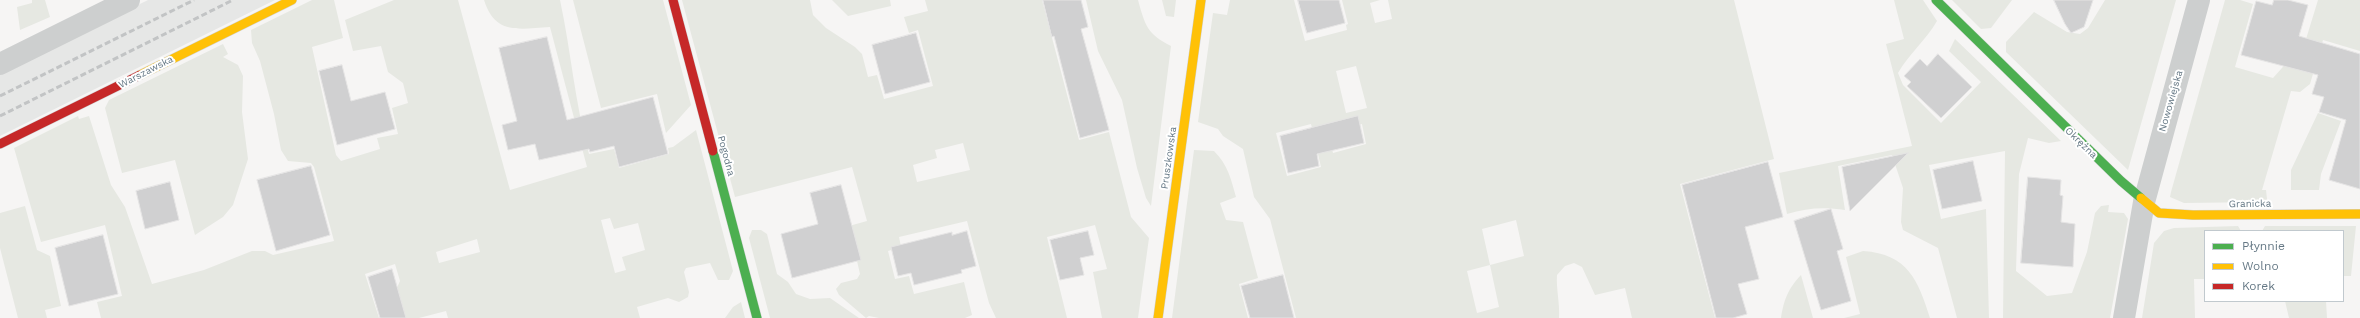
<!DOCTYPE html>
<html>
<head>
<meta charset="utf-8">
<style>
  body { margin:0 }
  #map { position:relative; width:2360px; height:318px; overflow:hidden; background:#f6f5f4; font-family:"Work Sans",sans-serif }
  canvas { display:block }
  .legend { position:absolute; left:2204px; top:230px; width:140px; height:72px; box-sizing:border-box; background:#fff; border:1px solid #c1c9ce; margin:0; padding:5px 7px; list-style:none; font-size:12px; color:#657885 }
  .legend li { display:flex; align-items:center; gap:8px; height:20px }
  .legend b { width:20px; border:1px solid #c1c9ce }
</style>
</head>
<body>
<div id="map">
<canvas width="2360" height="318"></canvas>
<ul class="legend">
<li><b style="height:5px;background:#4caf50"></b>Płynnie</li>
<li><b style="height:5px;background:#ffc107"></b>Wolno</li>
<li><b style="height:5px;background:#c62828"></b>Korek</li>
</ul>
</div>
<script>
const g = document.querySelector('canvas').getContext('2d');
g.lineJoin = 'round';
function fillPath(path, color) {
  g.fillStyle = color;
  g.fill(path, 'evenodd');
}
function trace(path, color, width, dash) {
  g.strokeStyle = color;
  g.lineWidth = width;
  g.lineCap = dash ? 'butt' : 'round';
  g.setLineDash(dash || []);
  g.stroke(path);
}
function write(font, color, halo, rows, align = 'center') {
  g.font = font + ' "Work Sans",sans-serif';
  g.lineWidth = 4;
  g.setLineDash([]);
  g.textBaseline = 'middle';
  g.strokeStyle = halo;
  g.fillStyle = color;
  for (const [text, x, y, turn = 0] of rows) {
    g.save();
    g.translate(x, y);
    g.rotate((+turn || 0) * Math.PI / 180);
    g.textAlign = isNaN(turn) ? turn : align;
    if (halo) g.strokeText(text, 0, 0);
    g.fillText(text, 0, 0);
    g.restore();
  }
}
const built = new Path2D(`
  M148 0H275L0 136V73Z`);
const green = new Path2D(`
  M32 0H45L50 17 20 30 17 7 32 3Z
  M312 0H334L343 38 312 47 336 155 341 161 380 149 377 138 398 134 392 108 408 103 403 83 388 72 381 46 353 51 345 20 394 0H458L510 190 587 167 550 27C518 29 495 35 484 0H560C571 51 575 104 589 154L614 149 619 168 669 154 668 148 673 147 696 130 733 271 729 280H718L710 263 686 268 684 272 689 292 688 297 679 302 668 298 637 307 640 318H448L446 311 419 318H404L396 290 400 281 395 264 365 274 379 318H101L97 302 122 296 105 225 41 242 14 148 78 116 79 119 89 116 111 185 125 207 152 284 204 270 252 251H265L273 255 334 241 314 167 311 163 288 161 281 150 274 114 260 61 252 43 251 30ZM610 218 614 229 638 223 645 250 622 257 626 270 615 273 601 220ZM477 239 480 252 439 263 436 252Z
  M573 0H663L691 105 666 133 657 94 601 108Z
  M682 0H810L813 15 826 28 855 47 862 54 868 77 877 75 884 99 933 86 918 30 909 33 904 17 928 11 925 0H1042L1079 140 1109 132 1131 217 1149 238 1138 318H1102L1093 272 1107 269 1095 225 1047 237 1067 318H996L989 303 967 221 899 237 901 247 888 251 895 279 909 276 914 294 964 282 972 315 965 318H879L869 316 866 318 839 295 836 289 841 283 857 279 860 274 849 226 867 221 852 167 735 197ZM963 143 970 170 917 182 913 165 937 158 935 150Z
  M832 0H890L891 6 848 16Z
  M1086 0H1138C1145 25 1147 34 1171 46L1151 206 1146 198 1137 168 1122 100 1098 51Z
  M1162 0H1176L1174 17 1166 16Z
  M1230 0H1294L1305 41 1347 30 1346 25 1348 24 1342 0H1380L1370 3 1375 23 1392 19 1388 0H1734L1774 159 1680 184 1715 318H1632L1625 288 1595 295 1582 267 1574 263 1565 266 1557 275C1556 289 1560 303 1559 318H1296L1270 219 1254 197 1243 149 1223 136 1218 129 1198 122 1213 13 1227 15ZM1356 66 1367 108 1346 113 1336 71ZM1311 124 1321 167 1287 176 1276 133ZM1362 124 1366 144 1333 153 1328 132ZM1516 220 1524 256 1490 265 1482 229ZM1490 265 1499 307 1477 313 1467 271Z
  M1894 0H1923L1937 21C1926 40 1909 54 1898 73L1903 85 1941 123 1981 82 1949 51 1955 39 2061 141 2049 143 2028 138 2019 174 2016 271 2047 296 2072 293 2087 252 2095 213 2101 206 2109 205 2108 212 2124 213 2128 219 2110 318H2003L2005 151 1929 165 1941 219 1986 209 1989 318H1957L1938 248 1903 230 1901 222 1903 188 1892 155 1838 166 1845 210C1824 207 1807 208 1787 214L1779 173 1912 146 1886 44 1904 39Z
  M1952 0H2012L1991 28 1981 29Z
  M2105 0H2176L2128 170 2006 52V42L2034 12 2067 32 2080 34 2088 28Z
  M2225 0H2240L2253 4 2235 67 2273 78 2290 59 2299 62 2318 0H2360V51L2323 40 2310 84 2300 92 2291 91 2262 190H2266L2267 199 2264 202 2184 203 2170 197 2171 192Z
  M223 44 228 54 223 57 238 65 243 76 242 112 248 159 233 205 223 217 195 235 175 160 122 173 105 108 109 100Z
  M2318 113 2341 121 2321 174 2319 190H2291V170Z
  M1194 150 1214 151C1228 165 1231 179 1236 197L1220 203 1226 220 1243 222 1258 278 1239 284 1248 318H1172Z
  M25 206 37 250 50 256 61 306 45 310 47 318H18L0 248V213Z
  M2238 226 2241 231H2205V279H2194L2195 318H2142L2154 243 2164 231 2174 228Z
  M2265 226H2356L2351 276H2343V231H2262Z
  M752 230H761L767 234 777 274 788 282 796 294 810 299 830 298 859 318H770L749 238Z
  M1863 251C1908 254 1918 280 1930 318H1844L1860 314 1846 257Z
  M1801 275 1813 318H1781C1784 299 1788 289 1801 275Z
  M2285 301H2326L2327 318H2289Z
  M741 302 745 318H725L733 307Z`);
const building = new Path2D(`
  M1043 0H1081L1088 27 1081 29 1109 130 1080 138 1054 36 1052 37Z
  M1298 0H1339L1345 23 1307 33Z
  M2054 0H2093L2084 27 2071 33 2065 24Z
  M2274 0H2288L2308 5 2299 36 2360 54V189L2329 180 2346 120 2319 112 2324 97 2312 94 2318 75 2241 55 2256 1 2272 5Z
  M916 33 930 82 885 94 872 45Z
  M547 37 567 120 653 97 668 154 619 167 614 146 590 152 589 149 539 160 535 144 508 150 502 125 517 121 499 48Z
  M1938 54 1972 87 1941 118 1907 86 1911 82 1904 76 1920 59 1927 66Z
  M342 65 351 101 385 92 395 129 337 145 319 71Z
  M1358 116 1364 143 1317 154 1319 166 1288 173 1280 136Z
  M1908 153 1850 211 1842 167Z
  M1973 161 1982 201 1942 209 1933 170Z
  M1768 162 1783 217 1745 227 1759 279 1738 284 1747 314 1733 318H1716L1682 185Z
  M311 166 330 235 276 251 257 180Z
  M2028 177 2061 180 2060 195 2063 196 2061 222 2075 224 2073 267 2021 263Z
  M170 182 179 220 145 229 136 191Z
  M841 185 861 260 792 278 781 234 818 224 810 193Z
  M1831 209 1843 249 1837 251 1851 301 1821 310 1794 221Z
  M967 231 976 266 961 270 962 273 914 285 911 273 898 276 891 247 952 232V235Z
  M1088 231 1094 255 1080 258 1084 275 1060 280 1050 240Z
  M103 235 118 294 69 306 55 248Z
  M392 269 406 318H380L368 277Z
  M1283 275 1294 318H1250L1241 286Z`);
const street = new Path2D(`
  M0 64 129 0
  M2124 318 2144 202 2199 0`);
const fast = new Path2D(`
  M1936 0 2121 181 2141 198
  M713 151 757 318`);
const slow = new Path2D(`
  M140 75 292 0
  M2141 198 2159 213 2193 215 2360 214
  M1158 318 1201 0`);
const jam = new Path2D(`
  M673 0 713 151
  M0 144 140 75`);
const rail = new Path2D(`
  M0 96 194 0
  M0 116 233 0`);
const streetNames = [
  ["Warszawska",146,72,-27],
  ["Nowowiejska",2171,101,-74],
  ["Okrężna",2081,143,44],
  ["Pogodna",726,156,75],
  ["Pruszkowska",1169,158,-82],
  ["Granicka",2250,204,-1]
];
fillPath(built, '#e6e7e6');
fillPath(green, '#e6e8e2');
fillPath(building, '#d0d0d1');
trace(building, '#e5e4e4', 1);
trace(fast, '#d1d2d3', 10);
trace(slow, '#d1d2d3', 10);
trace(jam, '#d1d2d3', 10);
trace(street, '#cdcfcf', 22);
trace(fast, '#4caf50', 9);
trace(slow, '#ffc107', 9);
trace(jam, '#c62828', 9);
trace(rail, '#c2c4c5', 3, [6, 3]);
write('10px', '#657885', '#fff', streetNames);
</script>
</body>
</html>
